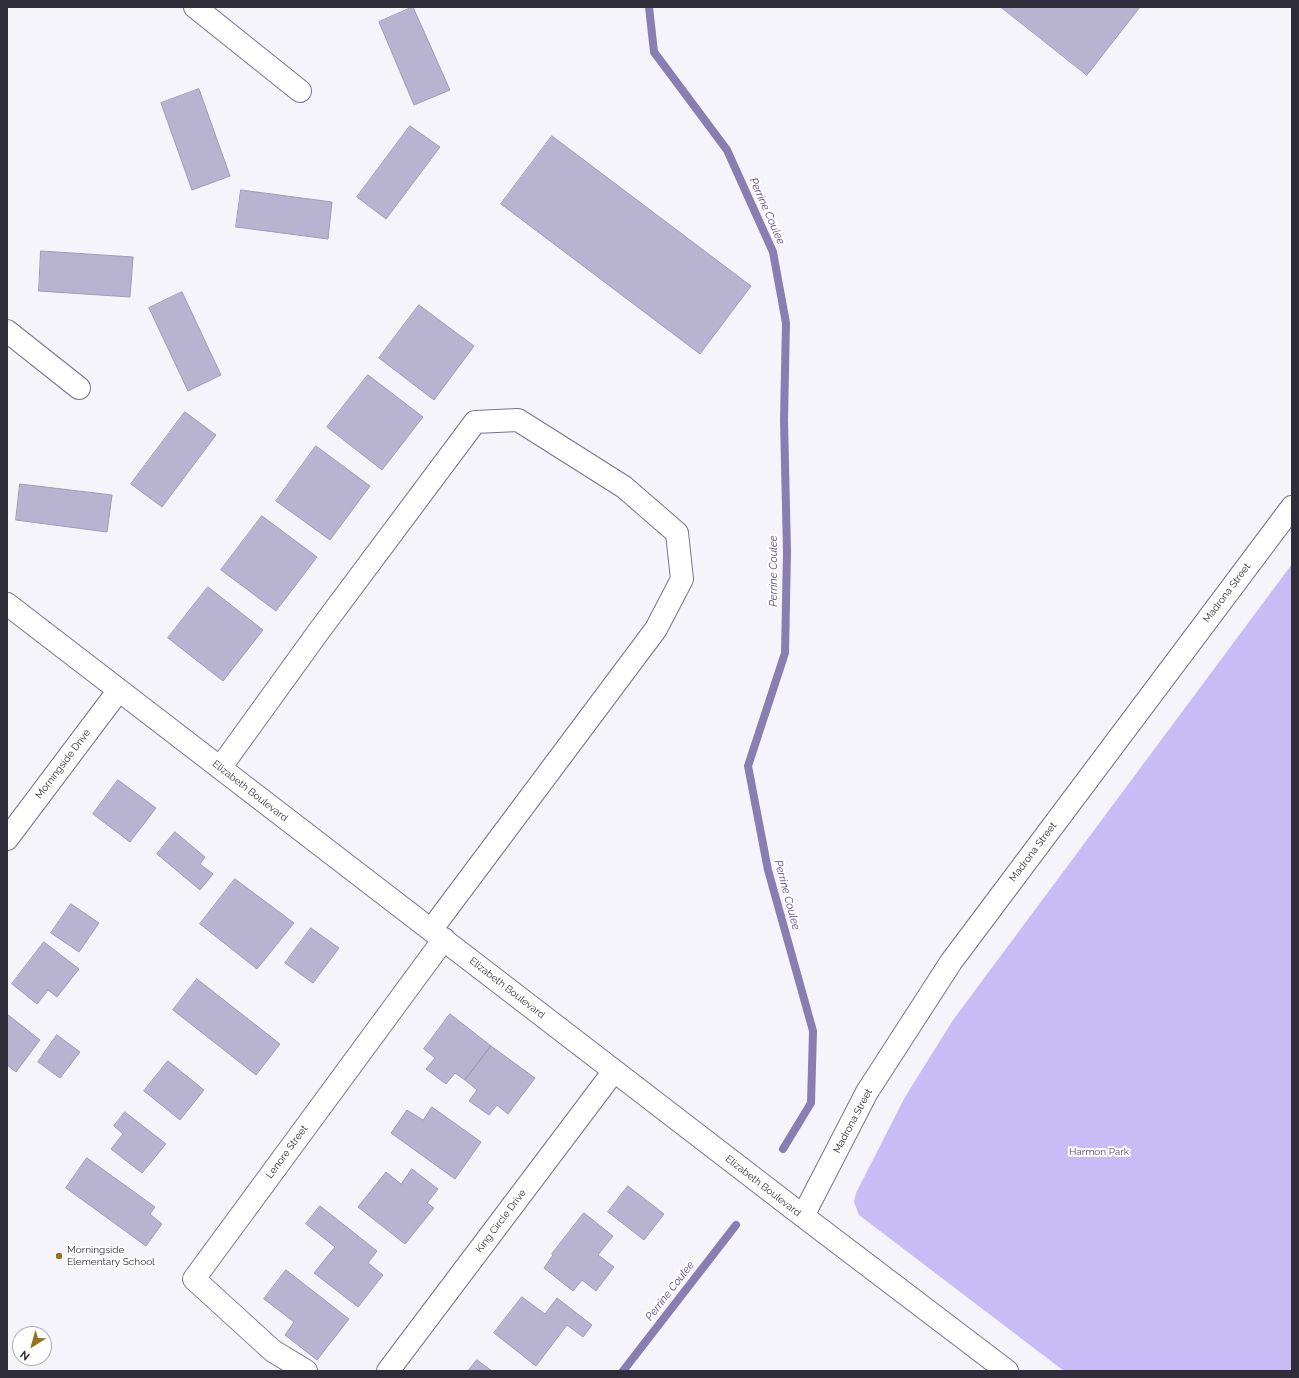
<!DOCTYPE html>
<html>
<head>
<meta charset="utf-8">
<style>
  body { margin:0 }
  #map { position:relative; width:1299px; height:1378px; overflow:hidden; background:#f5f4fb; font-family:Raleway,sans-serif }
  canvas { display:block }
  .frame { position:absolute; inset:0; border:8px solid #2f2d39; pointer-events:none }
  .north { position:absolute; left:12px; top:1326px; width:40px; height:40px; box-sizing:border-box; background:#fff; border:1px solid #acabb0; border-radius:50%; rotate:217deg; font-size:11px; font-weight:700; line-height:16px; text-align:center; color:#2f2d39 }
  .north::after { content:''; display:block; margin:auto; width:14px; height:18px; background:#97721c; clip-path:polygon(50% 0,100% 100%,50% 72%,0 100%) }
</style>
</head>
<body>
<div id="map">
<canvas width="1299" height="1378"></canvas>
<div class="frame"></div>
<div class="north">N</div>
</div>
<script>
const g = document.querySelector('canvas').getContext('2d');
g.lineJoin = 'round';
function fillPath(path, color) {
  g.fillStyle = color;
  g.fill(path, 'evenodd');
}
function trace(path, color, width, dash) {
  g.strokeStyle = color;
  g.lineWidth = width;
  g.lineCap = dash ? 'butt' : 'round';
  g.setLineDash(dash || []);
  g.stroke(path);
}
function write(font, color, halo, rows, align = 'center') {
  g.font = font + ' Raleway,sans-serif';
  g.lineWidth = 4;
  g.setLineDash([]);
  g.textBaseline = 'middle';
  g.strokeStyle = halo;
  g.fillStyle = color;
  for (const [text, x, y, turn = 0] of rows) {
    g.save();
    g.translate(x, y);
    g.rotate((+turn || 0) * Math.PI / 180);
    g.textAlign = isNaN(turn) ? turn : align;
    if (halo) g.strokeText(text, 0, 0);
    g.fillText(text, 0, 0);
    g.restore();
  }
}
const green = new Path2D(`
  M1292 564V1371H1064L859 1215 854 1202 856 1193 905 1097 953 1020Z`);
const stream = new Path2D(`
  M649 7 654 52 727 150 773 252 786 323 784 420 787 552 785 653 748 766 768 870 813 1031 811 1103 783 1149
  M623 1371 736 1225`);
const building = new Path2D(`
  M413 7 450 90 414 105 379 22Z
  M1001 7H1140L1087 75Z
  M199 89 230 176 192 190 161 103Z
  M410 126 440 147 386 219 357 197Z
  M552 136 751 286 700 354 501 204Z
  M241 190 332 202 328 239 236 227Z
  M41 251 133 257 130 297 39 291Z
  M182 292 221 375 188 391 149 308Z
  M419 305 474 346 434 400 379 358Z
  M368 375 423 417 382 470 327 427Z
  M185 412 216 435 162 507 131 484Z
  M316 446 370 486 330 540 276 501Z
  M20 484 112 495 107 532 16 520Z
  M262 516 317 557 276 611 221 570Z
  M208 587 263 630 223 681 168 638Z
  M118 780 156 808 130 842 93 814Z
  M175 832 205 857 200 864 213 874 200 890 157 854Z
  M235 879 294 923 257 969 200 924Z
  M71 904 99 923 79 952 51 933Z
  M311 928 339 948 313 983 285 963Z
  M44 942 79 969 57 997 48 990 37 1004 12 984Z
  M197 979 280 1044 256 1075 173 1010Z
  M7 1014 40 1040 16 1072 7 1065Z
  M450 1014 491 1046 465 1080 455 1073 446 1084 426 1069 435 1058 424 1049Z
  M57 1035 80 1052 60 1078 38 1062Z
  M491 1046 535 1078 508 1114 497 1105 489 1115 469 1101 477 1090 465 1080Z
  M168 1061 204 1090 180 1120 144 1091Z
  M432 1107 481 1142 455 1179 391 1133 407 1110 423 1120Z
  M125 1112 166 1144 142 1173 111 1149 123 1134 114 1126Z
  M87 1158 155 1207 150 1214 162 1224 146 1246 66 1188Z
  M412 1169 438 1189 427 1203 434 1208 405 1244 358 1207 386 1172 401 1184Z
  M628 1186 664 1214 644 1240 608 1212Z
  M320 1206 377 1251 368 1263 383 1275 358 1307 314 1273 335 1247 306 1224Z
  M584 1213 613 1236 598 1255 614 1267 596 1291 582 1280 573 1291 544 1268 553 1255 552 1254Z
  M286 1270 349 1319 317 1360 285 1335 294 1322 264 1299Z
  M522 1297 545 1314 557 1298 592 1325 583 1337 567 1325 536 1366 494 1333Z
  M477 1360 492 1371H468Z`);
const minor = new Path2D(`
  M195 7 300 91
  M7 331 79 388
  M7 604 803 1216 1007 1371
  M220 768 319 631 475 422 518 420 624 487 677 533 682 579 656 629 431 930
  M7 839 119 690
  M803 1216 867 1092 951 962 1292 507
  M306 1371 273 1351 194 1279 444 939
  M388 1371 614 1071`);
const markers = [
  [59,1256,4,"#97721c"]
];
const streetNames = [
  ["Madrona Street",1227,593,-53],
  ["Morningside Drive",63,764,-53],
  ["Elizabeth Boulevard",250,791,38],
  ["Madrona Street",1033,852,-53],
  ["Elizabeth Boulevard",507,988,38],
  ["Madrona Street",853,1121,-62],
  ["Lenore Street",287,1152,-54],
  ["Elizabeth Boulevard",763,1186,38],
  ["King Circle Drive",501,1221,-53]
];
const parkNames = [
  ["Harmon Park",1099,1152]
];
const poiNames = [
  ["Morningside",67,1250],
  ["Elementary School",67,1262]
];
const waterNames = [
  ["Perrine Coulee",767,211,66],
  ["Perrine Coulee",774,571,-90],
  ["Perrine Coulee",787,895,75],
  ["Perrine Coulee",670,1291,-52]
];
fillPath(green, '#c8bcf7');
trace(stream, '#897eb1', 8);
fillPath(building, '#b8b3d1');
trace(building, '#9f9ab7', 1);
trace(minor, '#78738e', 24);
trace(minor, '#fff', 22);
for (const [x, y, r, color] of markers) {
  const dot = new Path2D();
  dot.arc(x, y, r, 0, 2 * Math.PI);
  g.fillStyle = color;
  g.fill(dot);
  trace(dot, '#fff', 1.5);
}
write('10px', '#2f2d39', '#fff', streetNames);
write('10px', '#563f8f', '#fff', parkNames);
write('10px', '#2f2d39', '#fff', poiNames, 'left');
write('italic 11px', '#543d8e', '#fff', waterNames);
</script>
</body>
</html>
